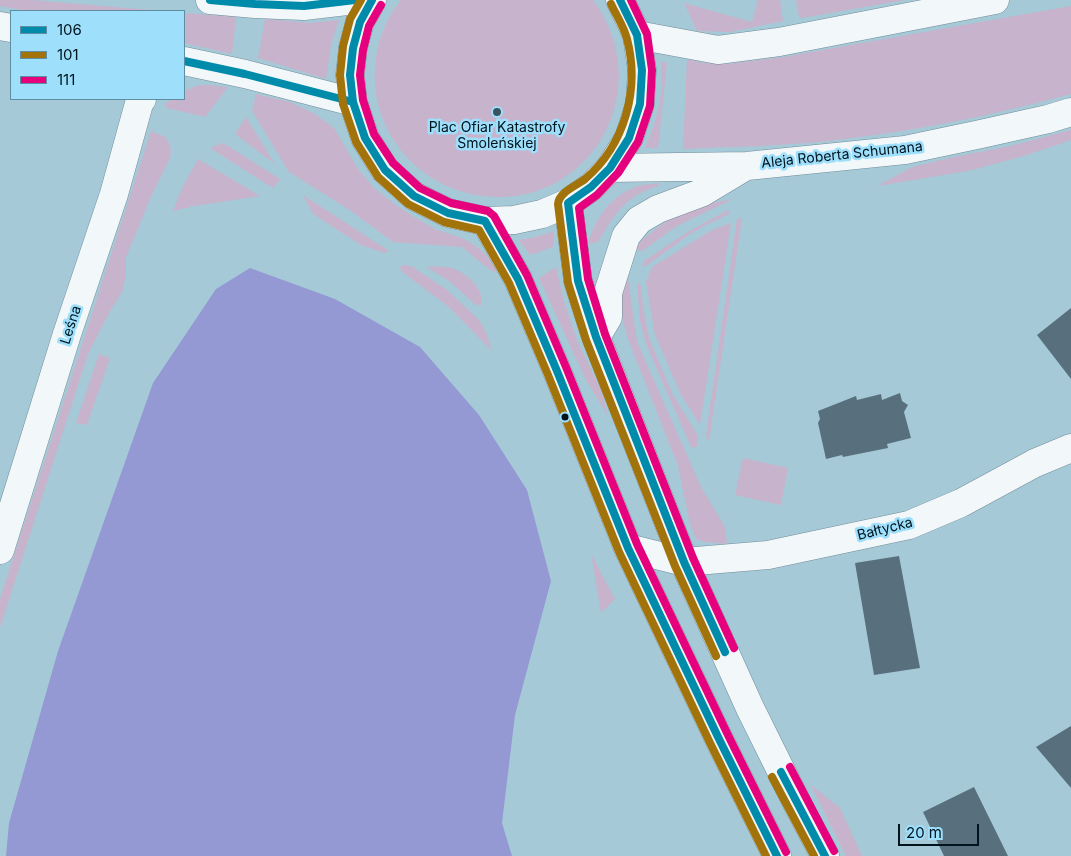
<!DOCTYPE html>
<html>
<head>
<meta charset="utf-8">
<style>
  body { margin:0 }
  #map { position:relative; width:1071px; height:856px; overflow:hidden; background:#a6c9d8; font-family:Inter,sans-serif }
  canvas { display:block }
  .legend { position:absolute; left:10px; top:10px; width:175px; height:90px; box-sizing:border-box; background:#9edffb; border:1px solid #5f8ea3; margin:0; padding:6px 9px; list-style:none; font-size:15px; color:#00141e }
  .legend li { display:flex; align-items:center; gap:10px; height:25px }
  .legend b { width:25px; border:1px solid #5f8ea3 }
  .scale { position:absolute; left:898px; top:824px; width:81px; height:22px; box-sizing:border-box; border:2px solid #00141e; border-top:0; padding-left:6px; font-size:15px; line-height:18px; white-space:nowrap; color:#00141e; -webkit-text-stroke:4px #9edffb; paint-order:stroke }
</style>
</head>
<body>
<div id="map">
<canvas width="1071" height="856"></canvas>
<ul class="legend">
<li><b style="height:6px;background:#008bab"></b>106</li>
<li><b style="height:6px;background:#a1730a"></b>101</li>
<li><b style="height:6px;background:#e5007d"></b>111</li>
</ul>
<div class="scale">20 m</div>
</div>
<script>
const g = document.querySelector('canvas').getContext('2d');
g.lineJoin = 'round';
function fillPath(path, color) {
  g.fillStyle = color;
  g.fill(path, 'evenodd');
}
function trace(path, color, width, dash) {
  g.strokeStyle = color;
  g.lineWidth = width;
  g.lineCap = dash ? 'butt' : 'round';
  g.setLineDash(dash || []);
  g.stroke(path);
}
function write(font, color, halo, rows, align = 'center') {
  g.font = font + ' Inter,sans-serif';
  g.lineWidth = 5;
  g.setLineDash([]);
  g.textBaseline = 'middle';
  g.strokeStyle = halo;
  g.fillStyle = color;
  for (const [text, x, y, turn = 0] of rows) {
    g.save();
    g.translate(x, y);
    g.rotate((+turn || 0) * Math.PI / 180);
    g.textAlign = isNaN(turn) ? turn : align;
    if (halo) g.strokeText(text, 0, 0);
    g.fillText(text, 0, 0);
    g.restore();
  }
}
const green = new Path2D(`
  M0 0H31L164 11H28L0 6Z
  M401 0H593C632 52 627 124 577 168 534 206 468 206 423 172 401 155 385 131 378 104 370 68 377 29 401 0Z
  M758 0H780L783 21 730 32 697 31 684 3 752 22Z
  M796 0H905L802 18 799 17Z
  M1071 6V94C991 116 910 132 828 141 780 146 730 147 683 149L687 59 704 63 727 64 783 57Z
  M184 13 236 17 232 54 184 43Z
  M265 19 310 23 339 20 331 45 326 79 258 58Z
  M661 61 667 63 658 148H645C659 115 663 97 661 61Z
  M199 85H208L228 87 205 117 167 108 165 104 172 99H184V91Z
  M256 94 290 102 315 114 334 128 358 169 374 188 393 203 414 217 435 229 462 238 476 246 488 257 496 270 494 272 485 266 462 247 393 242 351 211 289 172 252 111Z
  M246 117 275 164 235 134Z
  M1071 130V140L1024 156 968 171 877 186 912 167 954 157 1010 146Z
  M151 131 165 137 169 143 171 150 170 158 153 192 126 257V276L122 292 110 311 88 354 0 628V599Z
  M223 143 280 179 273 188 210 148Z
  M198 159 260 196 194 206 173 211 183 186Z
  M659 183 658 186C625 196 615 214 598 242L588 244C595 219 610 197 635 187 642 184 651 184 659 183Z
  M303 195 389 251 385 253 361 245 313 214Z
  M733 199 677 226 645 249 641 251 635 249C643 236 676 213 691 208 704 204 719 202 733 199Z
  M728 210 730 213 729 214 702 227 687 236 646 266H642L644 261 684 234Z
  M742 218 709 441 706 435 737 219Z
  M731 223 700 425 681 395 655 335 646 282 652 267 712 230Z
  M554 231 553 247 530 255 519 240 536 237Z
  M402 265 411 266 447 290 479 320 486 332 492 351 449 307 401 271 400 267Z
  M429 266C438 267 449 266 457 270 470 277 484 289 481 305H476L449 281 428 268Z
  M556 267 564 301 577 341 601 390 608 416 587 382 539 278Z
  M623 276 628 278 637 342 701 487 725 527 727 544 704 542 696 539 690 524 678 466 628 339 620 309Z
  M637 282 641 286 643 307 649 338 672 393 698 436 697 446 694 448 691 447 646 344 640 321Z
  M99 354 110 358 87 425 76 423Z
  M743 458 788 468 781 505 735 495Z
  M591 554 615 599 601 613Z
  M810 784 840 808 862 856H846Z`);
const water = new Path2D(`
  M250 268 335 299 420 347 479 415 527 490 551 581 515 715 502 823 512 856H6L9 823 58 651 153 383 216 289Z`);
const building = new Path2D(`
  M1071 308V379L1037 335Z
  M900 393 902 401 908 405 904 412 911 438 887 444 888 448 843 457 842 455 826 459 818 423 820 419 818 411 856 396 857 400 881 394 882 400Z
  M899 556 920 668 874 675 855 563Z
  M1071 726V788L1036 747Z
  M974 787 1008 856H944L923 812Z`);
const minor = new Path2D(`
  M628 548 684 562 768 555 909 525 961 503 1035 463 1071 448
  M0 550 67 334 114 194 140 100 142 99`);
const major = new Path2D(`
  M210 0 255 4 304 6 355 0
  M372 0 360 22 353 48 350 75 353 102 365 138 385 170 414 196 448 213 485 221 514 220 542 214 568 203 591 187 610 168 629 138 640 104 642 70 637 35 620 0
  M0 26 11 28
  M637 35 718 50 779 42 995 0
  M184 61 245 74 353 102
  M610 168 747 166 905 150 981 134 1048 119 1071 112
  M568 203 578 281 596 337 684 562 750 708 799 807 825 856
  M485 221 518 279 557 371 628 548 719 739 777 856
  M596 337 608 317V293L626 236 639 220 658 209 701 193 746 166`);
const bus1 = new Path2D(`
  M210 0 255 4 304 6 355 0
  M372 0 360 22 353 48 350 75 353 102 365 138 385 170 414 196 448 213 485 221 518 279 557 371 628 548 719 739 777 856
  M620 0 637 35 642 70 640 104 629 138 610 168 591 187 568 203 578 281 596 337 684 562 725 652
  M184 61 245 74 353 102
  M781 772 825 856`);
const bus2 = new Path2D(`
  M361 0 350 19 343 46 340 75 343 104 356 142 378 177 408 204 444 222 479 230 509 283 548 375 619 552 710 743 766 856
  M611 4C616 15 624 27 627 39 640 89 625 145 585 179 576 186 559 192 558 204L568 283 586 340 675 566 716 656
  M772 777 814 856`);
const bus3 = new Path2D(`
  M631 0 647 34 652 70 650 106 638 142 618 173 597 195 579 208 588 279 605 334 693 558 734 648
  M381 5 369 26 363 50 360 75 363 100 374 134 393 163 420 188 451 203 488 211 494 216 527 275 566 367 637 544 728 735 786 852
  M790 767 834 851`);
const markers = [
  [497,112,5,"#3a535f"],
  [565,417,4.5,"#00141e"]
];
const poiNames = [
  ["Plac Ofiar Katastrofy",497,128],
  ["Smoleńskiej",497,144]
];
const streetNames = [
  ["Aleja Roberta Schumana",842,155,-6],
  ["Leśna",71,325,-72],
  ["Bałtycka",885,529,-14]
];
fillPath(green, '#c7b3cc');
fillPath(water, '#9499d4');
fillPath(building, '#58707d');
trace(minor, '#708c98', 29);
trace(major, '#708c98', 29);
trace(minor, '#f2f7f9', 28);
trace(major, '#f2f7f9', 28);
trace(bus1, '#008bab', 8);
trace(bus2, '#a1730a', 8);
trace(bus3, '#e5007d', 8);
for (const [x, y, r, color] of markers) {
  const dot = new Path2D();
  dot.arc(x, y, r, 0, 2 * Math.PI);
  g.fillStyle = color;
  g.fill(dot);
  trace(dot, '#9edffb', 2);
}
write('14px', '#00141e', '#9edffb', poiNames);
write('14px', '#00141e', '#9edffb', streetNames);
</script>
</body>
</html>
